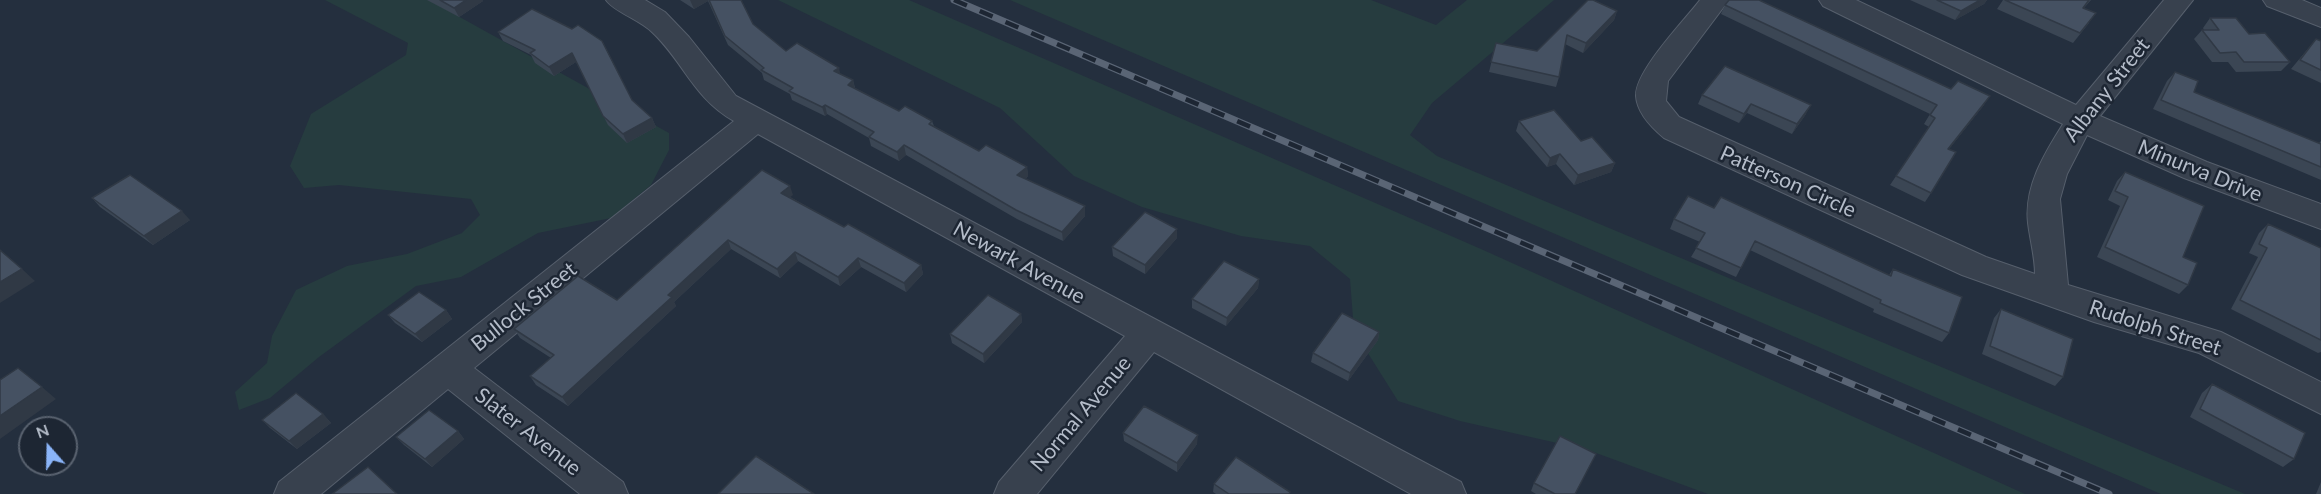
<!DOCTYPE html>
<html>
<head>
<meta charset="utf-8">
<style>
  body { margin:0 }
  #map { position:relative; width:2321px; height:494px; overflow:hidden; background:#242f3e; font-family:Lato,sans-serif }
  canvas { display:block }
  .north { position:absolute; left:18px; top:416px; width:60px; height:60px; box-sizing:border-box; background:#1d2633; border:2px solid #59626f; border-radius:50%; rotate:340deg; font-size:16px; font-weight:700; line-height:24px; text-align:center; color:#b4bcc9 }
  .north::after { content:''; display:block; margin:auto; width:21px; height:27px; background:#8ab4f8; clip-path:polygon(50% 0,100% 100%,50% 72%,0 100%) }
</style>
</head>
<body>
<div id="map">
<canvas width="2321" height="494"></canvas>
<div class="north">N</div>
</div>
<script>
const g = document.querySelector('canvas').getContext('2d');
g.lineJoin = 'round';
function fillPath(path, color) {
  g.fillStyle = color;
  g.fill(path, 'evenodd');
}
function trace(path, color, width, dash) {
  g.strokeStyle = color;
  g.lineWidth = width;
  g.lineCap = dash ? 'butt' : 'round';
  g.setLineDash(dash || []);
  g.stroke(path);
}
function write(font, color, halo, rows, align = 'center') {
  g.font = font + ' Lato,sans-serif';
  g.lineWidth = 5;
  g.setLineDash([]);
  g.textBaseline = 'middle';
  g.strokeStyle = halo;
  g.fillStyle = color;
  for (const [text, x, y, turn = 0] of rows) {
    g.save();
    g.translate(x, y);
    g.rotate((+turn || 0) * Math.PI / 180);
    g.textAlign = isNaN(turn) ? turn : align;
    if (halo) g.strokeText(text, 0, 0);
    g.fillText(text, 0, 0);
    g.restore();
  }
}
const green = new Path2D(`
  M325 0H429L669 133V150L651 185 611 218 538 233 461 277 416 286 319 357 270 398 239 410 235 392 267 363 272 336 296 290 347 266 407 254 462 233 480 215 471 199 339 185 304 188 290 166 311 114 406 55 408 43Z
  M778 0H909L1481 249 2025 494H1708L1588 450 1460 421 1398 401 1354 331 1350 279 1310 246 1241 236 1142 207 1074 176 1000 108Z
  M1010 0H1371L1436 25 1467 0H1554L1432 103 1410 135 1437 156 2245 494H2161Z`);
const minor = new Path2D(`
  M606 0H645L665 12 689 37 736 96 1461 482 1466 494H1411L1154 352 1037 494H994L999 482 1125 336 758 134 474 368 623 482 628 494H580L448 389 321 494H274L279 482 734 121C694 99 683 61 652 32 640 20 613 11 606 0Z
  M1700 0H1729L1668 81 1666 101 1679 117 1986 257 2035 274C2035 257 2030 240 2028 223 2024 187 2044 154 2063 124L1823 6 1819 0H1856L2076 105 2164 0H2193L2100 116 2207 162 2321 204V229L2184 178 2087 135 2067 174 2060 199 2068 285 2221 332 2321 382V414L2199 353 2094 322 1962 275 1664 138C1652 128 1637 113 1636 96 1635 71 1684 21 1700 0Z
  M2263 0H2302L2321 8V27L2267 6Z`);
const rail = new Path2D(`
  M954 0 2109 494`);
const wall = new Path2D(`
  M427 0H482L483 1 459 17Z
  M680 0H741L753 24 786 51 853 80 855 88 899 111 932 121 934 126 979 151 1027 167 1028 176 1025 179 1085 206V216L1063 241 1017 219 906 155 899 161 871 146 869 138 827 114 825 116 792 100 790 94 764 80 762 73 728 45 708 1 694 9Z
  M1588 0 1617 11 1614 20 1583 53 1565 44 1559 77 1556 87 1489 72 1496 43 1537 51Z
  M1910 0H1987L1984 4 1955 20Z
  M2003 0H2091L2084 8 2089 23 2073 43 1997 9Z
  M1725 5 1984 105 1949 149 1931 193 1925 202 1890 185 1929 127 1924 124 1930 114 1721 14Z
  M532 9 652 118 656 127 627 143 608 125 576 62 554 76 535 63 531 55 503 41 498 32Z
  M2210 18 2249 34 2290 62 2281 71 2236 72 2228 62H2212L2194 39 2202 30H2204L2203 28Z
  M2316 39 2321 41V83L2291 69Z
  M2175 72 2194 92 2319 143 2321 141V180L2153 109 2167 81Z
  M1702 95 1806 114 1792 134 1747 113 1739 123 1698 104Z
  M1519 121 1581 141 1615 163 1611 172 1574 185 1556 164 1547 167 1516 131Z
  M2125 172 2183 257 2188 285 2179 294 2097 257 2120 206 2108 200 2117 181Z
  M793 195 790 197 844 227 921 265 923 274 906 292 861 267 840 286 798 261 780 278 731 249 674 302 676 306 568 406 536 385 530 376 551 358 520 338 514 329 617 300Z
  M92 198 190 220 153 245 100 207Z
  M1714 208 1889 275 1893 269 1949 333 1942 342 1873 312 1874 309 1750 250 1736 277 1691 257 1700 242 1670 229 1674 219Z
  M2268 224 2321 248V352L2318 353 2231 309 2258 257 2249 253 2259 233Z
  M1177 238 1145 274 1113 256 1112 247Z
  M1259 279 1258 288 1226 326 1192 308V299Z
  M2001 309 2063 377 2055 386 1982 354 1994 318Z
  M446 310 452 319 422 342 395 323 388 315Z
  M1021 314 1022 322 984 363 952 343 950 334Z
  M1379 332 1378 340 1348 381 1311 362 1313 353Z
  M2212 384 2294 459 2283 467 2190 417 2202 393Z
  M323 414 331 423 297 449 270 428 262 420Z
  M458 431 464 439 432 467 404 445 396 437Z
  M1123 433 1197 444 1177 472 1124 441Z
  M2321 482V494H2316Z
  M1534 483 1575 494H1536L1531 491Z
  M1214 484 1290 494H1216L1213 492Z`);
const shadedWall = new Path2D(`
  M466 0H482L483 1 459 17 454 8Z
  M690 0H708V1L694 9Z
  M1980 0H1987L1984 4 1955 20 1961 11Z
  M1617 11 1614 20 1583 53 1586 43Z
  M572 53 576 62 554 76 549 67Z
  M839 68 841 77 834 71Z
  M853 80 855 90 848 85Z
  M1990 96 1984 105 1942 158 1948 149Z
  M1751 104 1747 113 1739 123 1744 114Z
  M825 105 827 114 825 116 822 107Z
  M1811 105 1806 114 1792 134 1797 124Z
  M652 118 656 127 627 143 623 134Z
  M904 145 906 155 899 161 897 152Z
  M1560 154 1556 164 1547 167 1550 158Z
  M1615 163 1611 172 1574 185 1578 175Z
  M1027 167 1028 176 1018 185 1017 175Z
  M790 186 793 195 784 202 781 193Z
  M1085 206V216L1063 241 1062 232Z
  M182 211 190 220 153 245 144 236Z
  M1177 229V238L1145 274V265Z
  M728 240 731 249 674 302 676 306 568 406 562 397 668 295Z
  M795 252 798 261 780 278 777 269Z
  M858 258 861 267 840 286 838 277Z
  M921 265 923 274 906 292 904 283Z
  M22 269 35 281 0 303V282Z
  M1259 279 1258 288 1226 326 1227 318Z
  M446 310 452 319 422 342 415 334Z
  M1021 314 1022 322 984 363 983 354Z
  M1379 332 1378 340 1348 381 1350 373Z
  M42 387 56 399 0 439V416Z
  M323 414 331 423 297 449 289 441Z
  M458 431 464 439 432 467 425 459Z
  M1198 435 1197 444 1177 472V463Z`);
const building = new Path2D(`
  M440 0H466L454 8Z
  M709 0H741L753 24 786 51 797 43 839 68 834 71 853 80 848 85 899 111 905 106 932 121 929 124 979 151 986 145 1027 167 1017 175 1085 206 1062 232 1016 210 904 145 897 152 869 137 874 132 825 105 822 107 789 91 793 88 761 70 764 68 725 36Z
  M1588 0H1593L1617 11 1586 43 1567 35 1559 77 1491 62 1496 43 1537 51Z
  M1729 0H1759L1951 89 1958 81 1990 96 1948 149 1956 152 1931 193 1896 176 1935 118 1930 115 1937 105 1725 5Z
  M1937 0H1980L1961 11Z
  M2005 0H2089L2083 8 2096 13 2080 33Z
  M532 9 572 29 578 25 602 41 632 100 652 118 623 134 603 116 572 53 549 67 530 53 535 50 498 32Z
  M2210 18H2236L2249 34 2265 33 2290 62H2244L2236 52 2220 53 2202 30H2219Z
  M2316 39 2321 41V70L2300 60Z
  M1725 66 1811 105 1797 124 1751 104 1744 114 1702 95Z
  M2175 72 2198 81 2194 92 2321 144V167L2161 100Z
  M1554 110 1581 141 1592 137 1615 163 1578 175 1560 154 1550 158 1519 121Z
  M762 170 790 186 781 193 844 227 848 224 921 265 904 283 858 258 838 277 795 252 777 269 728 240 668 295 672 297 562 397 530 376 554 355 514 329 578 276 617 300Z
  M2125 172 2204 206 2183 257 2197 263 2188 285 2105 247 2128 197 2115 191Z
  M130 175 182 211 144 236 92 198Z
  M1688 196 1714 208 1721 197 1891 276 1893 269 1962 297 1949 333 1880 303 1881 300 1755 241 1741 268 1696 248 1705 233 1674 219Z
  M1145 212 1177 229 1145 265 1112 247Z
  M2268 224 2321 248V340L2240 300 2267 248 2259 244Z
  M0 250 22 269 0 282Z
  M1224 261 1259 279 1227 318 1192 299Z
  M419 292 446 310 415 334 388 315Z
  M988 295 1021 314 983 354 950 334Z
  M2001 309 2073 339 2063 377 1990 346Z
  M1342 313 1379 332 1350 373 1313 353Z
  M18 368 42 387 0 416V380Z
  M2212 384 2305 433 2294 459 2200 409Z
  M296 393 323 414 289 441 262 420Z
  M1144 406 1198 435 1177 463 1123 433Z
  M429 410 458 431 425 459 396 437Z
  M1560 436 1596 454 1575 494H1555L1534 483Z
  M756 456 814 494H718Z
  M1236 457 1290 492 1289 494H1229L1214 484Z
  M368 467 397 494H332Z`);
const streetNames = [
  ["Albany Street",2107,90,-52],
  ["Minurva Drive",2200,171,22],
  ["Patterson Circle",1788,182,24],
  ["Newark Avenue",1019,263,29],
  ["Bullock Street",524,307,-39],
  ["Rudolph Street",2155,328,18],
  ["Normal Avenue",1081,414,-50],
  ["Slater Avenue",528,432,38]
];
fillPath(green, '#263c3f');
trace(minor, '#565f6c', 2);
fillPath(minor, '#38414e');
trace(rail, '#5a6575', 7);
trace(rail, '#1d2633', 4.5, [14]);
fillPath(wall, '#3b4654');
fillPath(shadedWall, '#303945');
fillPath(building, '#455162');
trace(building, '#303945', 1.5);
write('21px', '#b4bcc9', '#1d2633', streetNames);
</script>
</body>
</html>
